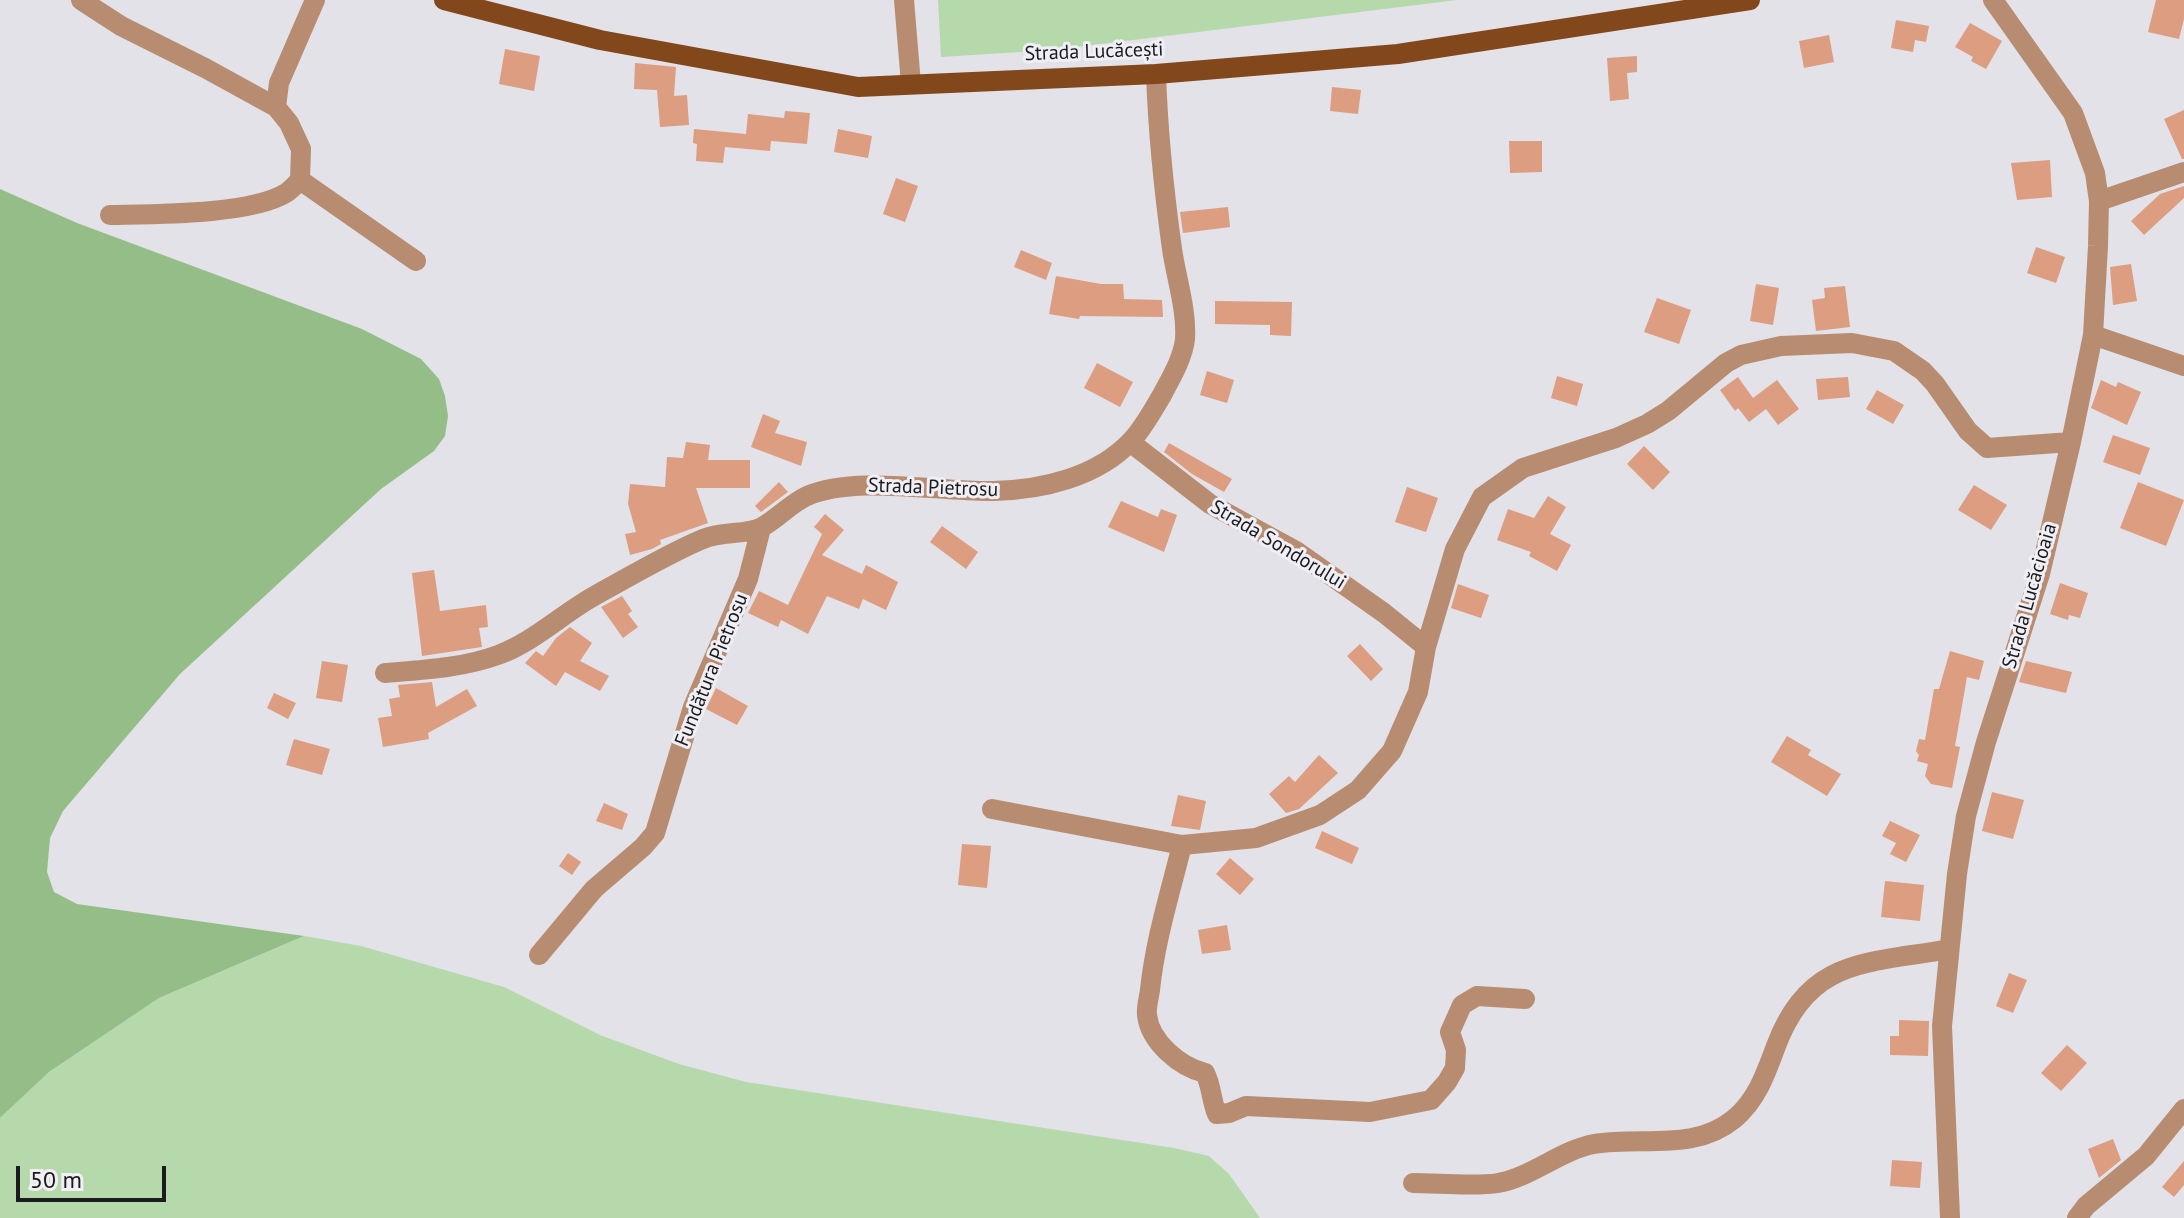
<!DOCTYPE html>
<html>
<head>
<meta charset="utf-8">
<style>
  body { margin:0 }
  #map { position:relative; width:2184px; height:1218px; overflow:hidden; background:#e2e2e8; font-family:"PT Sans",sans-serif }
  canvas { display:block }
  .scale { position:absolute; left:16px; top:1166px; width:150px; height:36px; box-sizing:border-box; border:4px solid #1b1b1d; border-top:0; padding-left:10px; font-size:24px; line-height:28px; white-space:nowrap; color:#1b1b1d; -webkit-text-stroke:6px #efeff5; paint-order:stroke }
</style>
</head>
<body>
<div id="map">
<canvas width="2184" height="1218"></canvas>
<div class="scale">50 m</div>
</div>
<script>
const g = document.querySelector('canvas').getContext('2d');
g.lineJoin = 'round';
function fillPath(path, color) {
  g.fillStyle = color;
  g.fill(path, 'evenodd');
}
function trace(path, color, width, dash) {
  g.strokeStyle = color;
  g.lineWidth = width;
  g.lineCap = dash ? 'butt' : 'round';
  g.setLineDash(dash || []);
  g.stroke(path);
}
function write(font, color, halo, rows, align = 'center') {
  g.font = font + ' "PT Sans",sans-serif';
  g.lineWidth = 6;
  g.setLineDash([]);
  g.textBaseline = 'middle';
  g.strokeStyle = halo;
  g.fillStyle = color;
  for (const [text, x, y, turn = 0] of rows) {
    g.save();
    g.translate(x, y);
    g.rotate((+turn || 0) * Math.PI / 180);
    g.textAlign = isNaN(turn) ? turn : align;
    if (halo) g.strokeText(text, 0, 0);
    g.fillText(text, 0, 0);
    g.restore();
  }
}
const green = new Path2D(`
  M938 0H1457L1052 50 941 57Z
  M304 936 361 946 504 987 600 1035 679 1064 746 1082 1174 1148 1209 1156 1229 1174 1260 1218H0V1118L49 1072 159 998Z`);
const forest = new Path2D(`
  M0 189 77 223 362 329 421 359 439 379 445 396 448 416 445 436 434 451 381 489 180 674 63 811 50 838 47 872 54 892 77 904 304 936 159 998 49 1072 0 1118Z`);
const building = new Path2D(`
  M2156 0H2184V19L2179 39 2148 32Z
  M1896 20 1929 26 1926 42 1915 40 1913 52 1891 48Z
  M1970 23 2002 41 1986 69 1971 61 1973 57 1955 47Z
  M1829 35 1834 62 1804 68 1799 41Z
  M505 49 540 56 534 91 499 84Z
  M1637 56V72L1627 73 1629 99 1610 101 1607 58Z
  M635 63 676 67 674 96 687 95 689 125 660 127 657 90 634 89Z
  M1332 87 1361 90 1358 114 1330 111Z
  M2184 110V159H2182L2164 119Z
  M785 111 810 113 807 144 771 141 770 151 725 147 723 163 696 161 697 144 693 143 694 129 746 134 748 114 784 118Z
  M838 129 872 136 868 158 834 152Z
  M1509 141H1542V172L1510 173Z
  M2050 160 2052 197 2017 200 2011 163Z
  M896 178 918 186 905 222 883 214Z
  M2184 186V198L2144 235 2131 221 2160 194Z
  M1228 207 1230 227 1183 233 1180 212Z
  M2036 247 2065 257 2056 283 2027 273Z
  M1021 250 1052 263 1046 280 1014 267Z
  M2131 264 2137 301 2113 305 2110 267Z
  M1056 276 1101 284H1123L1124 299 1162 300 1163 317 1080 316 1079 319 1049 314Z
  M1756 284 1779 288 1773 325 1750 321Z
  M1845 286 1850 327 1816 331 1812 300 1825 298 1824 288Z
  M1657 298 1691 310 1679 344 1644 332Z
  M1215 301 1292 302 1291 336 1270 335V325L1215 324Z
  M1097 363 1133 382 1120 407 1084 388Z
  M1207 371 1234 380 1227 403 1200 395Z
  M1557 376 1583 384 1577 406 1551 398Z
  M1738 377 1753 398 1777 380 1799 409 1778 425 1766 409 1749 422 1738 408 1735 411 1720 390Z
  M1848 377 1850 397 1818 400 1816 379Z
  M2101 380 2116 387 2118 382 2141 392 2127 425 2091 408Z
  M1877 390 1904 405 1893 424 1866 409Z
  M763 414 780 421 775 433 807 442 801 466 751 447Z
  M2113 435 2150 448 2140 475 2103 462Z
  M686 442 710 445 708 460H750V488H696L708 523 660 540 661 544 652 549 630 555 625 534 636 532 628 504 630 484 665 487 667 457 683 458Z
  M1169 443 1232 479 1224 492 1192 474 1164 452Z
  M1644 446 1670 472 1653 490 1627 464Z
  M779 482 788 492 761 512 755 506Z
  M2138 482 2184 500 2166 546 2120 528Z
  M1974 485 2007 505 1991 530 1958 510Z
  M1407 487 1438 498 1426 532 1395 522Z
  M1548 496 1566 507 1550 534 1571 545 1557 571 1529 556 1531 552 1497 540 1508 509 1534 518Z
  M1121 501 1158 517 1161 509 1177 515 1164 552 1108 527Z
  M825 514 844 530 822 555 862 574 866 565 898 582 886 610 863 599 859 609 827 596 808 634 781 620 778 627 748 613 759 591 788 605 822 534 814 527Z
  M942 526 978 552 966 569 930 542Z
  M434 570 440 611 486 605 488 627 479 628 482 647 422 656 412 573Z
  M2060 583 2088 593 2080 618 2069 615 2068 620 2050 614Z
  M1458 584 1489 595 1481 618 1451 608Z
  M622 596 632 611 628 614 638 627 623 638 601 607Z
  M570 627 592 643 580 661 609 676 600 691 565 672 556 686 525 663 536 651 543 656 556 638Z
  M1360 644 1383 669 1371 681 1347 656Z
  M1950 651 1984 661 1979 680 1967 677 1955 746 1960 747 1952 788 1931 784 1925 776 1928 764 1917 761 1919 755 1916 751 1919 739 1925 740 1934 689H1939Z
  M322 661 348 665 342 702 316 698Z
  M2026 661 2072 672 2066 693 2019 682Z
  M432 682 436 707 467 689 477 706 428 733 429 739 383 747 378 718 392 716 389 699 400 697 398 685Z
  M716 688 748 706 737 725 706 709Z
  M274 693 296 703 288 719 267 708Z
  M1787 736 1811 750 1808 755 1841 774 1827 796 1771 762Z
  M294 739 330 749 322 775 286 765Z
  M1319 755 1338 773 1299 809 1286 813 1269 794 1289 776 1295 782Z
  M1992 792 2024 800 2013 839 1982 831Z
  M1178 795 1206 801 1200 830 1171 826Z
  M604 803 628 814 622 830 596 821Z
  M1890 821 1920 835 1906 862 1890 854 1896 843 1882 836Z
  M1322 831 1359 848 1352 864 1315 848Z
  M962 844 991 846 987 888 958 885Z
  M568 853 581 862 572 875 559 866Z
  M1230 858 1254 879 1240 895 1216 874Z
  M1885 881 1924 885 1920 921 1881 917Z
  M1227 925 1231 950 1202 954 1198 930Z
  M2009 973 2027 980 2013 1013 1996 1006Z
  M1899 1020 1929 1021 1928 1056 1890 1055V1036H1899Z
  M2067 1045 2087 1063 2061 1091 2041 1073Z
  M2113 1139 2121 1160 2099 1178 2088 1149Z
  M1892 1160 1922 1162 1920 1188 1890 1186Z
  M2184 1161V1185L2174 1197 2162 1187Z`);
const minor = new Path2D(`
  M81 0 121 26 205 68 276 107 289 123 301 149 300 180C296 184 291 190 286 193 250 215 154 214 110 215
  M904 0 911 84
  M276 107 279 83 315 0
  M300 180 416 261
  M2099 201 2184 172
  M2093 335 2184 366
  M1130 442 1210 504 1296 551 1384 613 1426 647
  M385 673C422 670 463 668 498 655 534 642 563 613 596 595 631 576 667 554 703 539 721 531 747 535 762 527 778 518 790 504 807 496 856 475 938 492 993 491 1042 490 1098 477 1132 440 1144 427 1153 410 1162 395 1171 378 1183 358 1185 339 1187 310 1176 277 1172 249 1164 191 1158 133 1156 74
  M992 809 1182 845 1256 838 1320 815 1358 790 1392 751 1418 692 1426 647 1455 549 1482 497 1523 468 1616 438 1647 424 1668 411 1726 363 1741 355 1781 346 1852 343 1894 351 1923 371 1935 384 1968 431 1987 448 2071 442
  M1182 845C1170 893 1155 941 1150 990 1149 998 1146 1007 1147 1015 1150 1042 1180 1067 1205 1073 1212 1087 1211 1100 1217 1114L1229 1113 1246 1106 1370 1112 1431 1100 1447 1082 1455 1068 1456 1050 1450 1032 1462 1005 1477 996 1525 999
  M539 955 594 889 643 847 655 833 693 707 748 579 761 528
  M1413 1183C1437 1183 1475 1187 1498 1183 1532 1177 1561 1150 1594 1144 1642 1136 1694 1152 1734 1119 1757 1100 1766 1073 1776 1046 1809 957 1868 964 1949 949
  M1950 1218 1942 1026 1957 874 1966 816 1986 742 2040 574 2071 442 2093 335 2098 246 2099 201 2095 173 2073 113 1993 0
  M2077 1218 2086 1206 2146 1156 2184 1109`);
const major = new Path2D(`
  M444 0 600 40 858 87 1156 74 1398 54 1750 0`);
const streetNames = [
  ["Strada Lucăcești",1094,52,-2],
  ["Strada Pietrosu",933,488,2],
  ["Strada Sondorului",1278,545,31],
  ["Strada Lucăcioaia",2030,596,-74],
  ["Fundătura Pietrosu",712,670,-68]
];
fillPath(green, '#b6d9ab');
fillPath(forest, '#95bd88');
fillPath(building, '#dd9d81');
trace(minor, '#b78c71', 20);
trace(major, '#82471a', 20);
write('20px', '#1b1b1d', '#efeff5', streetNames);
</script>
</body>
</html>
